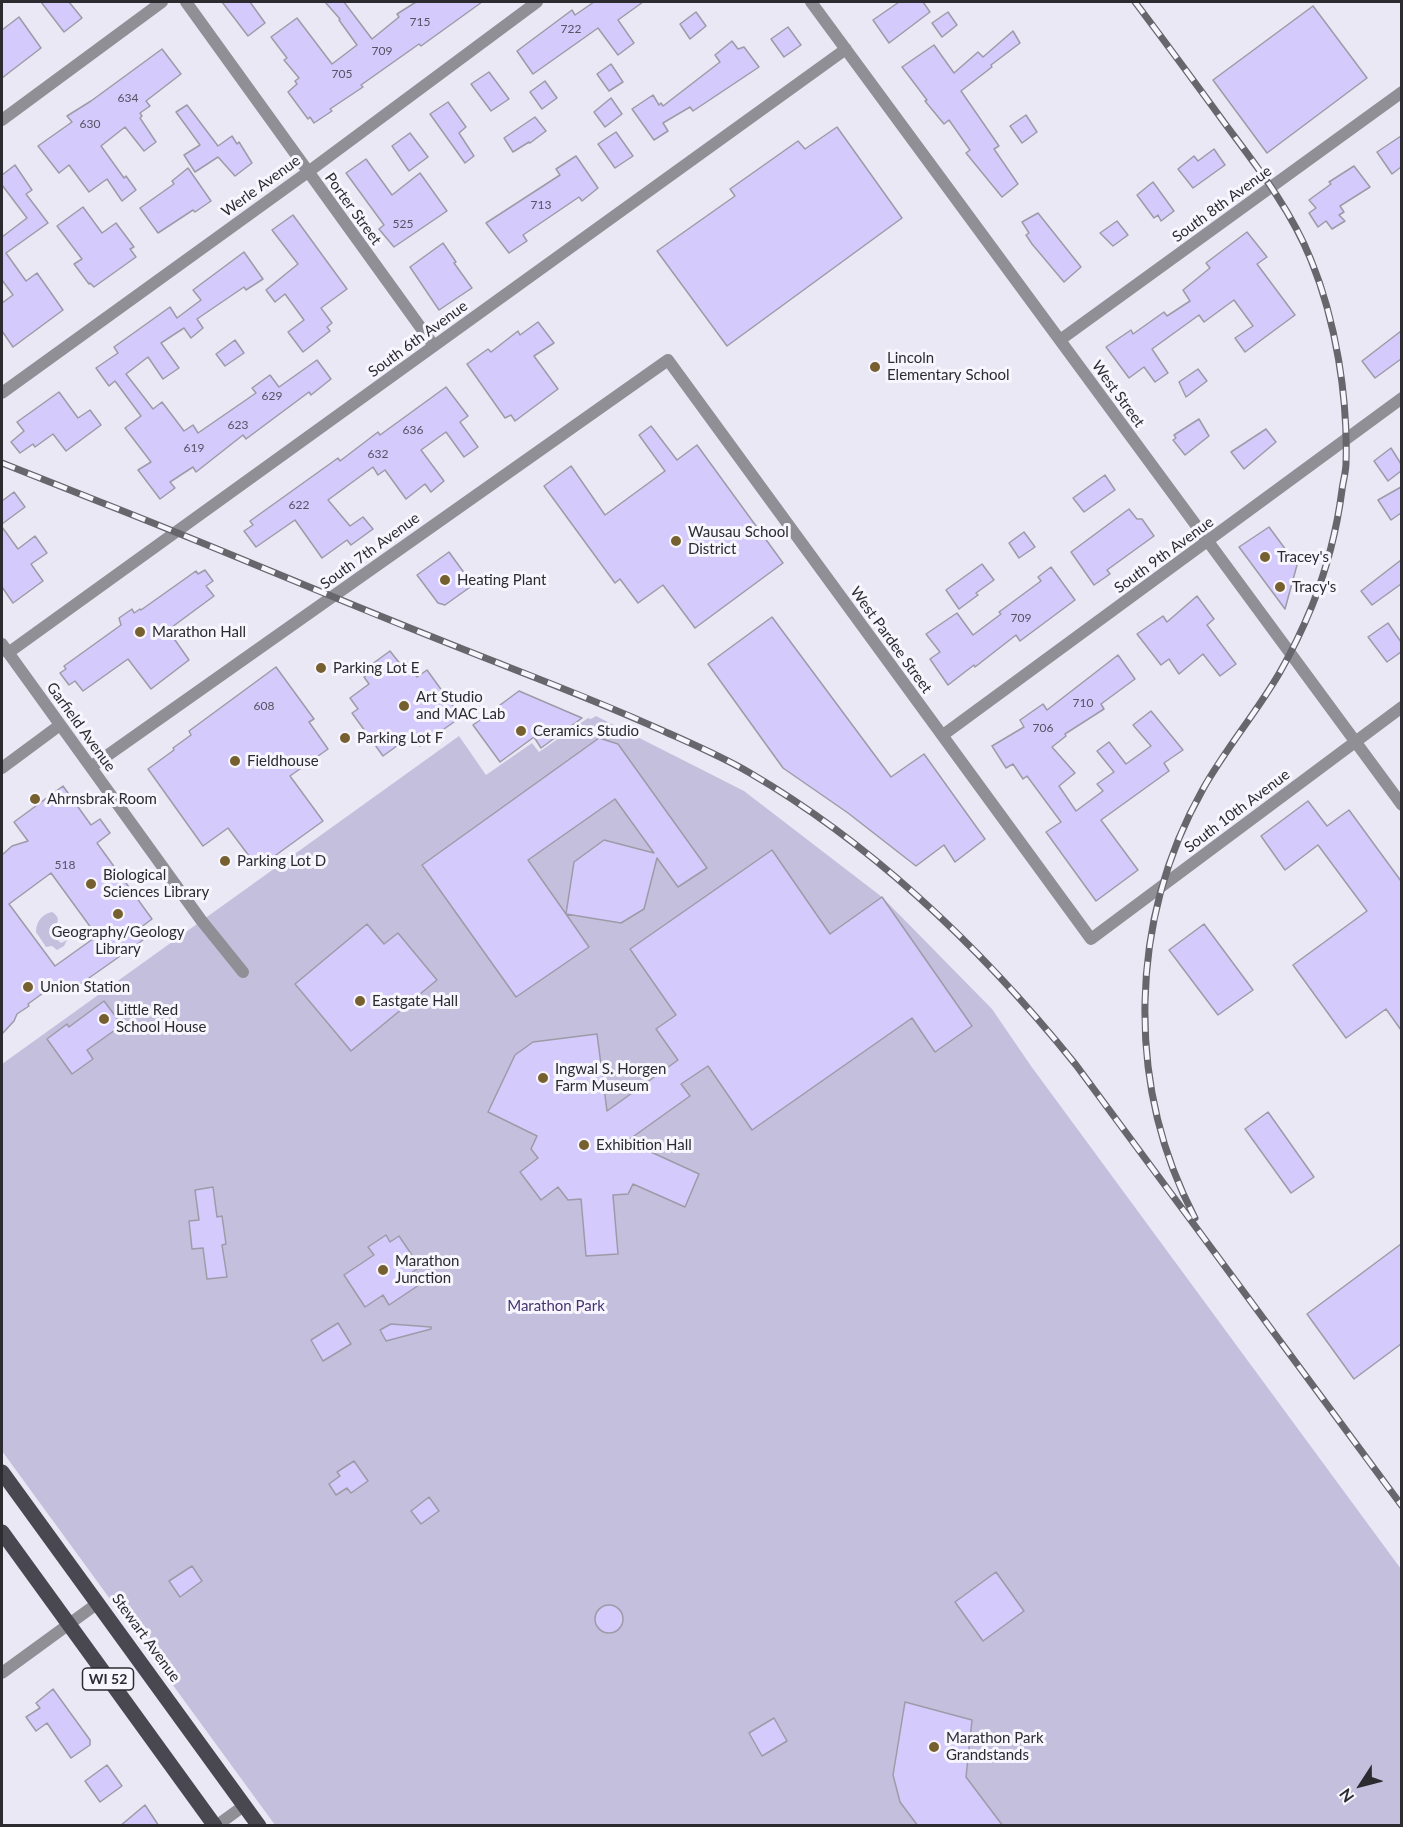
<!DOCTYPE html>
<html>
<head>
<meta charset="utf-8">
<style>
  body { margin:0 }
  #map { position:relative; width:1403px; height:1827px; overflow:hidden; background:#eae8f5; font-family:Lato,sans-serif }
  canvas { display:block }
  .frame { position:absolute; inset:0; border:3px solid #2c2b30; pointer-events:none }
  .north { position:absolute; left:1331px; top:1755px; width:60px; height:60px; -webkit-text-stroke:4px #f7f6fe; paint-order:stroke; rotate:234deg; font-size:16px; font-weight:700; line-height:24px; text-align:center; color:#2c2b30 }
  .north::after { content:''; display:block; margin:auto; width:21px; height:27px; background:#2c2b30; clip-path:polygon(50% 0,100% 100%,50% 72%,0 100%) }
</style>
</head>
<body>
<div id="map">
<canvas width="1403" height="1827"></canvas>
<div class="frame"></div>
<div class="north">N</div>
</div>
<script>
const g = document.querySelector('canvas').getContext('2d');
g.lineJoin = 'round';
function fillPath(path, color) {
  g.fillStyle = color;
  g.fill(path, 'evenodd');
}
function trace(path, color, width, dash) {
  g.strokeStyle = color;
  g.lineWidth = width;
  g.lineCap = dash ? 'butt' : 'round';
  g.setLineDash(dash || []);
  g.stroke(path);
}
function write(font, color, halo, rows, align = 'center') {
  g.font = font + ' Lato,sans-serif';
  g.lineWidth = 6;
  g.setLineDash([]);
  g.textBaseline = 'middle';
  g.strokeStyle = halo;
  g.fillStyle = color;
  for (const [text, x, y, turn = 0] of rows) {
    g.save();
    g.translate(x, y);
    g.rotate((+turn || 0) * Math.PI / 180);
    g.textAlign = isNaN(turn) ? turn : align;
    if (halo) g.strokeText(text, 0, 0);
    g.fillText(text, 0, 0);
    g.restore();
  }
}
const green = new Path2D(`
  M596 716 744 791 882 897 992 1009 1031 1066 1401 1569V1825H275L2 1451V1064L459 736 486 775 532 743 539 752 588 718 591 719Z
  M52 912C64 919 54 926 52 935L61 943 67 940 64 946 57 950 52 946 46 947 36 932C36 922 42 914 52 912Z`);
const building = new Path2D(`
  M41 2H69L82 18 64 32Z
  M222 2H250L265 23 248 36Z
  M325 2H344L372 39 399 17 397 14 416 2H482L421 46 419 44 361 85 363 87 330 109 332 111 314 123 310 117 308 119 288 92 297 84 295 81 299 78 284 60 287 58 271 37 297 18 332 64 357 45 339 20 340 19Z
  M594 2H643L618 20 634 43 618 55 598 28 533 74 517 51 572 10 575 15Z
  M899 2H923L930 12 889 43 873 20Z
  M1313 6 1367 78 1267 153 1213 80Z
  M696 12 706 26 690 39 680 24Z
  M948 12 957 25 942 37 932 23Z
  M19 17 41 48 2 78V30Z
  M788 27 801 45 784 57 771 39Z
  M1013 31 1020 43 991 65 992 67 961 91 999 146 994 149 1018 184 1002 197 966 153 970 150 949 120 944 124 925 101 927 100 902 67 934 45 954 73 978 52 983 57Z
  M732 41 738 49 744 47 759 67 693 111 690 107 663 123 668 131 654 140 632 109 653 95 659 105 661 103 663 106 720 62 715 55Z
  M162 49 181 74 146 101 150 106 140 113 142 116 140 118 156 142 144 151 125 127 101 146 124 178 126 176 136 190 122 201 107 179 89 192 69 165 59 173 38 146 72 122 67 116 91 101Z
  M611 64 623 82 609 91 597 74Z
  M489 72 509 99 491 111 471 84Z
  M545 81 557 98 542 109 530 92Z
  M611 98 622 114 605 127 594 112Z
  M448 102 466 127 459 133 474 156 465 163 430 114Z
  M187 105 218 146 232 136 237 144 239 142 252 163 235 176 218 157 195 172 184 155 200 145 176 112Z
  M1026 115 1037 132 1022 143 1010 126Z
  M535 117 546 131 530 143 529 142 513 152 504 138Z
  M837 127 902 218 727 346 657 251 735 196 730 189 798 141 805 149Z
  M616 132 633 156 615 168 598 144Z
  M410 133 428 157 409 171 392 146Z
  M1401 136V167L1392 174 1377 152Z
  M1214 149 1225 165 1193 188 1178 169 1194 156 1198 161Z
  M576 156 598 188 582 201 579 197 523 235 527 241 509 253 486 223 560 175 556 169Z
  M366 159 392 195 420 173 447 211 394 247 379 229 384 225 346 173Z
  M15 165 32 190 26 194 48 223 6 253 26 281 37 273 63 310 13 347 2 331V303L13 295 2 280V237L27 218 2 185V175Z
  M1354 166 1370 187 1340 206 1344 212 1339 215 1345 221 1332 229 1326 221 1318 227 1309 213 1316 208 1309 200 1331 184 1329 182Z
  M188 168 211 201 195 212 193 210 158 233 140 208 174 184 172 181Z
  M1153 182 1174 211 1161 221 1158 215 1154 218 1137 195Z
  M83 207 102 233 116 223 134 247 130 249 136 257 94 287 90 283 89 284 74 264 82 259 57 226Z
  M1038 213 1081 267 1064 282 1032 244 1026 235 1029 233 1022 222Z
  M293 215 347 289 321 308 332 323 327 327 330 331 303 352 288 332 304 320 285 294 275 302 266 290 298 264 272 230Z
  M1117 221 1128 235 1113 246 1100 233Z
  M1247 232 1267 257 1257 264 1295 315 1245 352 1235 338 1253 326 1234 300 1204 322 1199 315 1152 349 1168 373 1155 382 1144 367 1129 378 1106 347 1131 330 1133 334 1164 312 1167 316 1190 301 1183 290 1210 268 1206 263Z
  M443 243 456 262 454 263 472 288 439 310 410 267Z
  M244 252 263 279 246 290 244 287 197 319 203 328 191 338 184 328 161 343 179 368 163 379 148 357 126 374 153 409 162 402 184 431 193 425 198 433 256 393 252 388 270 375 279 387 317 360 331 379 311 395 309 392 246 439 243 435 196 472 193 467 170 482 175 488 160 499 138 470 151 462 125 428 141 416 115 381 109 386 96 368 118 353 114 347 170 307 177 318 201 300 193 290Z
  M538 322 554 343 534 356 558 389 515 421 511 415 505 418 467 364 488 349 491 352 518 331 520 335Z
  M1401 331V359L1375 378 1362 361Z
  M235 340 244 353 225 366 216 354Z
  M1198 369 1207 381 1186 397 1179 382Z
  M446 387 468 416 460 422 478 447 464 457 446 432 421 450 444 481 431 492 425 484 406 499 385 470 378 475 373 467 328 500 350 526 363 517 373 529 351 545 347 540 322 558 295 520 256 547 244 531 253 525 250 521 338 458 340 461 378 432 380 435Z
  M59 392 78 418 90 410 101 425 66 451 53 434 35 447 33 444 20 453 11 442 24 431 17 422Z
  M1199 419 1209 436 1185 455 1173 440 1176 438 1174 435Z
  M651 426 677 460 697 445 783 563 695 628 663 585 638 603 620 579 615 583 544 486 571 466 605 515 665 471 639 435Z
  M1266 429 1276 442 1244 469 1231 452Z
  M1391 448 1401 464V471L1388 481 1374 461Z
  M1105 475 1115 490 1084 512 1073 498Z
  M1401 487V513L1391 520 1378 500Z
  M14 492 25 507 2 524V501Z
  M1129 509 1137 519H1142L1154 536 1107 570 1110 574 1094 585 1071 552Z
  M2 527 18 549 35 536 47 553 31 564 43 581 13 603 2 587Z
  M1269 527 1297 565 1285 609 1239 547Z
  M1024 532 1035 547 1019 558 1009 543Z
  M449 552 473 585 445 605 438 603 417 575Z
  M1401 560V584L1372 605 1361 591Z
  M982 564 994 580 976 593 978 595 959 609 946 590Z
  M1051 567 1075 600 1020 641 1016 635 975 667 974 665 948 685 930 659 940 652 926 634 957 613 973 635 1001 614 999 612 1041 581 1038 577Z
  M205 570 213 581 206 586 214 596 168 630 189 660 151 689 128 659 83 691 75 681 69 685 60 673 66 669 64 666 121 625 119 618 132 609 134 613 140 609 141 610 196 571 198 574Z
  M1197 596 1214 619 1207 625 1236 664 1220 676 1203 654 1179 674 1169 659 1161 665 1137 634 1163 616 1167 622Z
  M772 617 891 777 924 754 985 839 955 862 944 845 916 866 848 813 783 768 708 664Z
  M1388 623 1401 642V652L1387 662 1368 637Z
  M390 651 401 665 406 661 417 677 427 670 461 717 420 746 412 735 383 756 352 713 358 709 350 698 369 684 364 677 371 672 368 667Z
  M1118 655 1135 679 1101 704 1104 709 1065 734 1066 736 1052 747 1075 773 1059 786 1076 811 1103 791 1097 784 1114 772 1097 751 1109 742 1126 764 1151 746 1133 725 1151 711 1183 750 1164 763 1169 771 1101 820 1138 870 1096 901 1046 832 1061 822 1027 776 1023 779 1013 764 1006 768 992 746 1024 727 1020 720 1043 704 1047 710Z
  M276 667 314 719 309 722 328 749 290 776 323 821 258 868 228 828 203 846 148 769 174 750 173 748 191 735 189 731Z
  M519 691 582 718 541 748 534 737 500 762 473 725Z
  M599 738 618 744 707 868 678 887 657 858 644 909 621 923 566 914 589 947 516 997 422 865ZM615 799 654 853 604 840 574 862 566 914 528 860Z
  M63 786 91 825 100 819 110 833 97 843 152 919 136 931 143 940 69 992 61 980 28 1004 29 1006 17 1014 14 1021 2 1034V855L12 846 28 841 14 822ZM51 873 97 936 55 966 9 904Z
  M1308 801 1327 826 1349 810 1401 881V1030L1386 1009 1346 1038 1293 965 1367 911 1318 845 1285 870 1261 836Z
  M772 850 830 934 882 897 972 1026 935 1052 912 1018 752 1130 708 1066 681 1084 690 1096 627 1141 699 1174 685 1207 633 1184 628 1194 613 1195 618 1254 586 1256 581 1199 568 1200 558 1187 541 1200 520 1172 538 1158 531 1149 537 1136 488 1112 515 1055 533 1042 597 1034 607 1111 678 1060 656 1029 676 1015 630 949Z
  M367 924 384 944 398 933 437 980 351 1051 295 984Z
  M1204 924 1253 990 1218 1015 1169 950Z
  M104 1001 122 1025 87 1050 93 1059 72 1074 47 1039 67 1024 69 1027Z
  M1268 1112 1314 1177 1291 1193 1245 1129Z
  M213 1187 217 1217 222 1216 226 1244 222 1245 227 1277 207 1279 203 1248 192 1249 189 1221 199 1220 195 1190Z
  M386 1235 390 1242 399 1236 420 1267 411 1273 419 1285 389 1305 383 1295 365 1307 344 1275 374 1255 368 1247Z
  M1401 1244V1344L1354 1379 1307 1314Z
  M338 1323 351 1344 323 1361 311 1340Z
  M391 1324 431 1327V1329L386 1341 380 1330Z
  M354 1461 368 1481 351 1493 347 1488 336 1495 329 1484 340 1476 337 1472Z
  M429 1497 439 1511 421 1524 411 1511Z
  M192 1566 202 1581 180 1597 169 1581Z
  M996 1572 1024 1611 983 1641 955 1602Z
  M595 1619a14 14 0 1 1 28 0a14 14 0 1 1-28 0Z
  M53 1689 90 1740V1745L71 1758 47 1723 36 1731 26 1717 40 1708 36 1703Z
  M905 1702 972 1720 966 1777 1003 1826H918L900 1802 893 1775Z
  M774 1718 787 1741 762 1756 749 1733Z
  M107 1765 122 1786 100 1802 85 1781Z
  M145 1805 159 1826H120Z`);
const minor = new Path2D(`
  M186 2 434 346
  M811 2 1402 805
  M2 120 162 2
  M1060 340 1402 92
  M2 393 308 172 537 2
  M2 644 201 920 243 972
  M8 653 846 49
  M943 735 1402 398
  M91 767 668 360 1091 939 1402 707
  M2 768 60 725
  M2 1673 98 1603
  M216 1826 245 1805`);
const primary = new Path2D(`
  M2 1472 259 1826
  M2 1532 215 1826`);
const rail = new Path2D(`
  M1135 2C1166 43 1196 84 1226 125 1258 168 1291 210 1311 260 1336 321 1348 398 1346 463 1346 472 1343 481 1342 490 1337 529 1327 568 1312 606 1303 628 1292 651 1280 672 1257 712 1226 748 1203 789 1129 920 1125 1084 1195 1218
  M2 463C67 489 134 515 200 542 283 576 366 611 450 644 520 672 591 698 659 729 690 743 721 756 750 773 877 847 984 951 1076 1065L1402 1506`);
const markers = [
  [875,367,6,"#776030"],
  [676,541,6,"#776030"],
  [1265,557,6,"#776030"],
  [445,580,6,"#776030"],
  [1280,587,6,"#776030"],
  [140,632,6,"#776030"],
  [321,668,6,"#776030"],
  [404,706,6,"#776030"],
  [521,731,6,"#776030"],
  [345,738,6,"#776030"],
  [235,761,6,"#776030"],
  [35,799,6,"#776030"],
  [225,861,6,"#776030"],
  [91,884,6,"#776030"],
  [118,914,6,"#776030"],
  [28,987,6,"#776030"],
  [360,1001,6,"#776030"],
  [104,1019,6,"#776030"],
  [543,1078,6,"#776030"],
  [584,1145,6,"#776030"],
  [383,1270,6,"#776030"],
  [934,1747,6,"#776030"]
];
const numberNames = [
  ["715",420,22],
  ["722",571,29],
  ["709",382,51],
  ["705",342,74],
  ["634",128,98],
  ["630",90,124],
  ["713",541,205],
  ["525",403,224],
  ["629",272,396],
  ["623",238,425],
  ["636",413,430],
  ["619",194,448],
  ["632",378,454],
  ["622",299,505],
  ["709",1021,618],
  ["710",1083,703],
  ["608",264,706],
  ["706",1043,728],
  ["518",65,865]
];
const shields = [
  [108,1679,51]
];
const shieldNames = [
  ["WI 52",108,1679]
];
const streetNames = [
  ["Werle Avenue",261,186,-36],
  ["South 8th Avenue",1222,204,-36],
  ["Porter Street",353,209,54],
  ["South 6th Avenue",418,339,-36],
  ["West Street",1118,394,54],
  ["South 7th Avenue",370,551,-36],
  ["South 9th Avenue",1164,555,-36],
  ["West Pardee Street",891,640,54],
  ["Garfield Avenue",81,727,54],
  ["South 10th Avenue",1237,811,-37],
  ["Stewart Avenue",146,1638,54]
];
const poiNames = [
  ["Lincoln",887,358],
  ["Elementary School",887,375],
  ["Wausau School",688,532],
  ["District",688,549],
  ["Tracey's",1277,557],
  ["Heating Plant",457,580],
  ["Tracy's",1292,587],
  ["Marathon Hall",152,632],
  ["Parking Lot E",333,668],
  ["Art Studio",416,697],
  ["and MAC Lab",416,714],
  ["Ceramics Studio",533,731],
  ["Parking Lot F",357,738],
  ["Fieldhouse",247,761],
  ["Ahrnsbrak Room",47,799],
  ["Parking Lot D",237,861],
  ["Biological",103,875],
  ["Sciences Library",103,892],
  ["Geography/Geology",118,932,"center"],
  ["Library",118,949,"center"],
  ["Union Station",40,987],
  ["Eastgate Hall",372,1001],
  ["Little Red",116,1010],
  ["School House",116,1027],
  ["Ingwal S. Horgen",555,1069],
  ["Farm Museum",555,1086],
  ["Exhibition Hall",596,1145],
  ["Marathon",395,1261],
  ["Junction",395,1278],
  ["Marathon Park",946,1738],
  ["Grandstands",946,1755]
];
const parkNames = [
  ["Marathon Park",556,1306]
];
fillPath(green, '#c5bfde');
fillPath(building, '#d5cafc');
trace(building, '#9d9ba7', 1.5);
trace(minor, '#908f95', 12);
trace(primary, '#494750', 15);
trace(rail, '#67666d', 7);
trace(rail, '#f7f6fe', 4.5, [14]);
for (const [x, y, r, color] of markers) {
  const dot = new Path2D();
  dot.arc(x, y, r, 0, 2 * Math.PI);
  g.fillStyle = color;
  g.fill(dot);
  trace(dot, '#f7f6fe', 2);
}
write('12px', '#565363', null, numberNames);
for (const [x, y, w] of shields) {
  const box = new Path2D();
  box.roundRect(x - w / 2, y - 11, w, 22, 4.5);
  g.fillStyle = '#f7f6fe';
  g.fill(box);
  trace(box, '#2c2b30', 1.5);
}
write('bold 14px', '#2c2b30', null, shieldNames);
write('15px', '#2c2b30', '#f7f6fe', streetNames);
write('15px', '#2c2b30', '#f7f6fe', poiNames, 'left');
write('15px', '#45336f', '#f7f6fe', parkNames);
</script>
</body>
</html>
